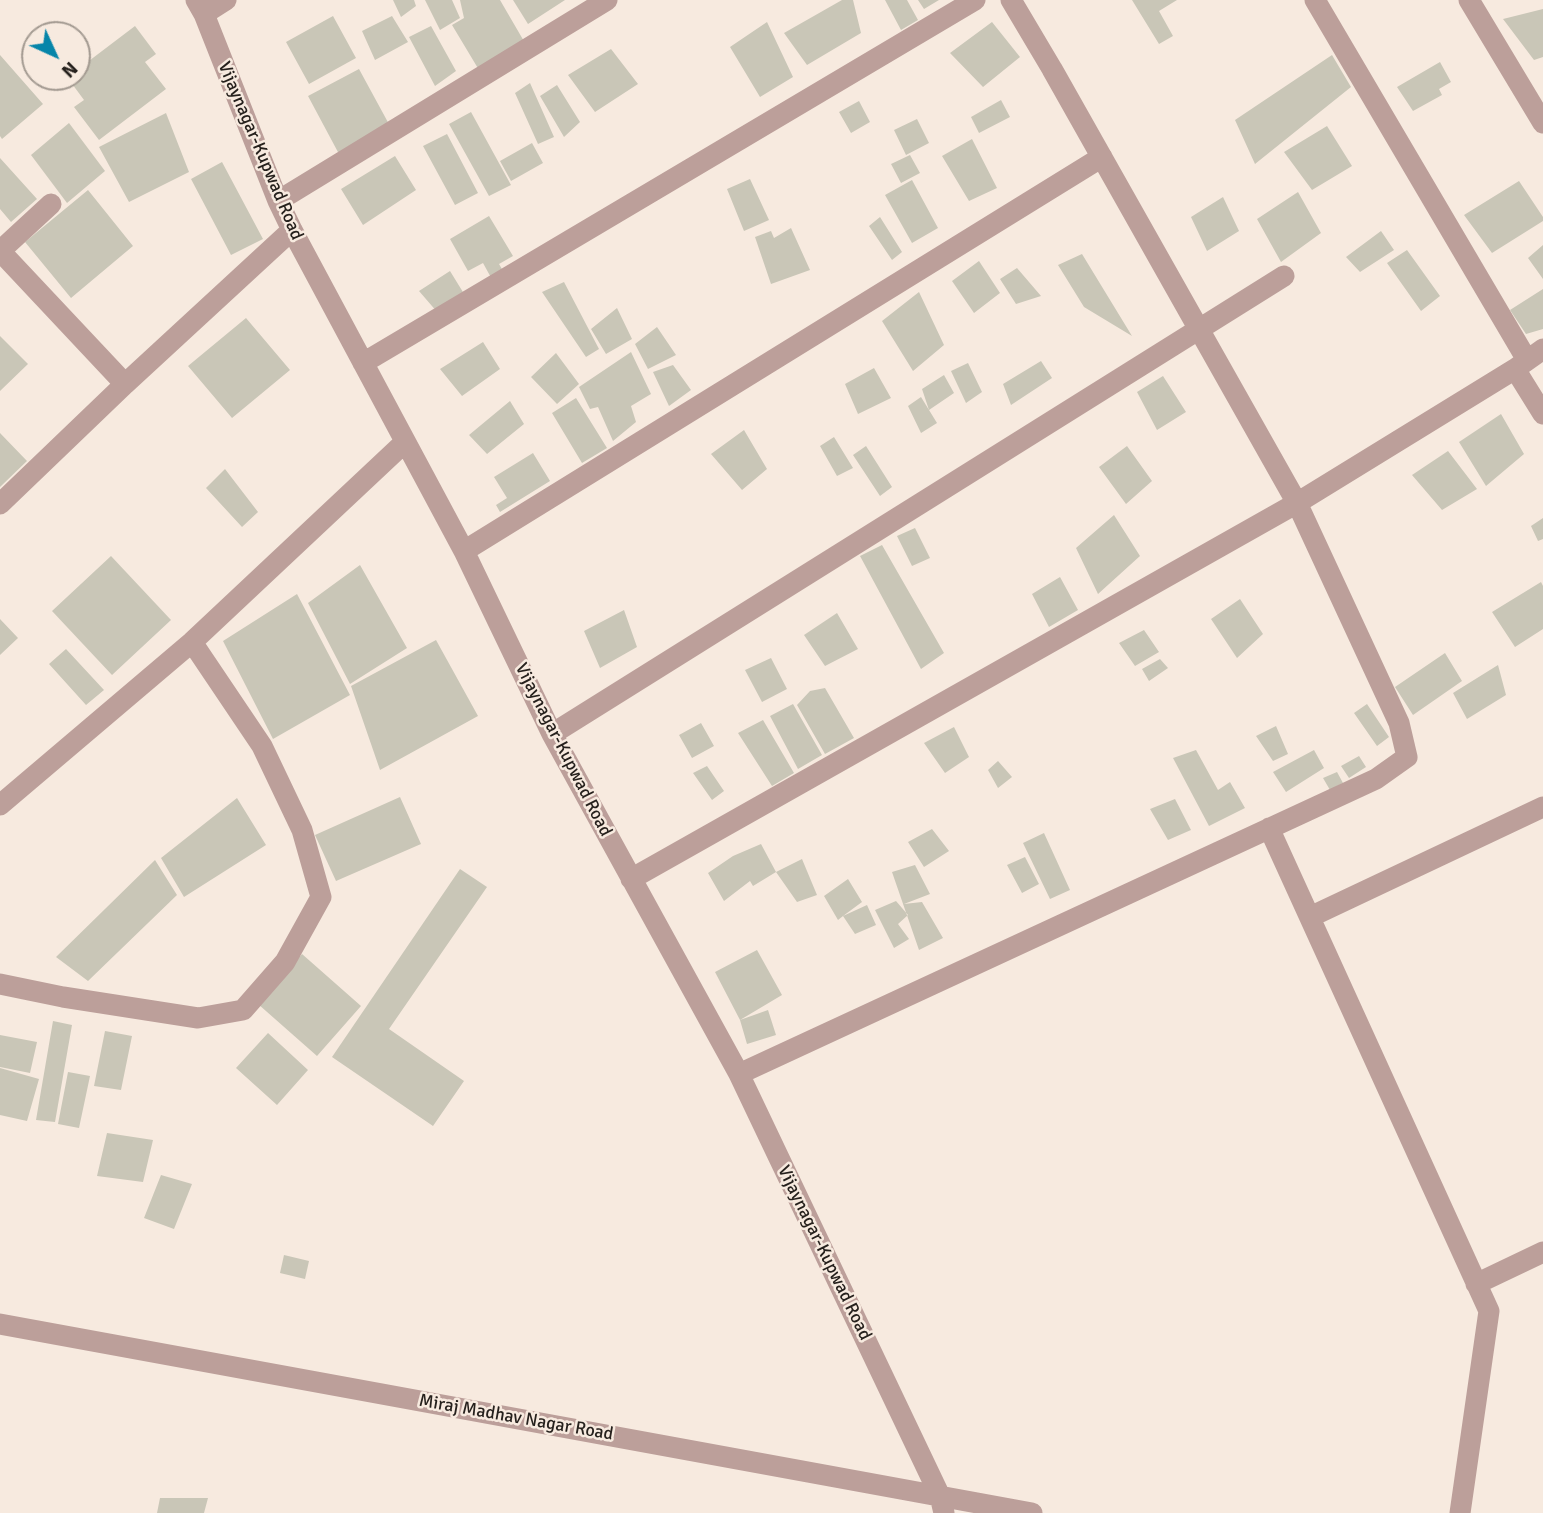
<!DOCTYPE html>
<html>
<head>
<meta charset="utf-8">
<style>
  body { margin:0 }
  #map { position:relative; width:1543px; height:1513px; overflow:hidden; background:#f7eadf; font-family:Signika,sans-serif }
  canvas { display:block }
  .north { position:absolute; left:21px; top:21px; width:70px; height:70px; box-sizing:border-box; background:#f7eadf; border:2px solid #a39a91; border-radius:50%; rotate:135deg; font-size:19px; font-weight:700; line-height:28px; text-align:center; color:#26211d }
  .north::after { content:''; display:block; margin:auto; width:24px; height:32px; background:#0685a9; clip-path:polygon(50% 0,100% 100%,50% 72%,0 100%) }
</style>
</head>
<body>
<div id="map">
<canvas width="1543" height="1513"></canvas>
<div class="north">N</div>
</div>
<script>
const g = document.querySelector('canvas').getContext('2d');
g.lineJoin = 'round';
function fillPath(path, color) {
  g.fillStyle = color;
  g.fill(path, 'evenodd');
}
function trace(path, color, width, dash) {
  g.strokeStyle = color;
  g.lineWidth = width;
  g.lineCap = dash ? 'butt' : 'round';
  g.setLineDash(dash || []);
  g.stroke(path);
}
function write(font, color, halo, rows, align = 'center') {
  g.font = font + ' Signika,sans-serif';
  g.lineWidth = 5;
  g.setLineDash([]);
  g.textBaseline = 'middle';
  g.strokeStyle = halo;
  g.fillStyle = color;
  for (const [text, x, y, turn = 0] of rows) {
    g.save();
    g.translate(x, y);
    g.rotate((+turn || 0) * Math.PI / 180);
    g.textAlign = isNaN(turn) ? turn : align;
    if (halo) g.strokeText(text, 0, 0);
    g.fillText(text, 0, 0);
    g.restore();
  }
}
const building = new Path2D(`
  M393 0H414L416 6 401 17Z
  M425 0H452L460 18 440 30Z
  M460 0H500L525 43 479 70 452 25 464 18Z
  M513 0H565L528 24Z
  M842 0H853L861 33 807 65 784 33Z
  M885 0H907L918 20 901 30Z
  M918 0H939L924 9Z
  M1132 0H1177L1159 11 1173 36 1159 44Z
  M1543 9V57L1534 60 1503 19Z
  M333 16 356 58 309 84 286 42Z
  M392 16 408 42 375 60 362 31Z
  M767 22 793 77 760 97 730 47Z
  M992 22 1020 57 983 87 950 53Z
  M135 26 156 54 145 62 166 89 99 140 74 107 84 100 67 77H77V70Z
  M431 26 456 71 435 86 409 37Z
  M611 49 638 84 595 112 568 75Z
  M0 55 43 104 2 139 0 136Z
  M1332 55 1351 87 1255 164 1235 120Z
  M1440 62 1451 82 1439 89 1442 95 1413 111 1397 87Z
  M359 69 390 126 339 154 308 96Z
  M530 83 554 137 538 144 515 93Z
  M557 85 580 122 564 137 540 96Z
  M1001 100 1010 117 979 133 971 117Z
  M859 101 870 122 851 133 839 112Z
  M471 112 511 185 489 196 449 124Z
  M166 113 189 172 129 202 99 147Z
  M917 119 929 143 906 155 894 130Z
  M69 123 105 171 67 203 31 155Z
  M1327 126 1352 166 1312 190 1284 152Z
  M447 134 478 193 455 205 423 146Z
  M972 139 997 188 969 201 942 156Z
  M532 143 543 163 511 181 500 161Z
  M910 155 920 173 901 183 891 164Z
  M395 156 416 190 363 225 341 189Z
  M0 158 37 199 11 222 0 209Z
  M222 162 263 239 231 255 191 179Z
  M750 179 769 220 744 231 727 189Z
  M912 180 938 228 912 243 885 195Z
  M1519 181 1543 217V221L1492 253 1464 215Z
  M88 190 133 246 71 298 25 242Z
  M1298 192 1321 233 1281 262 1257 219Z
  M1223 197 1239 231 1207 251 1191 217Z
  M489 216 513 256 499 264 506 276 494 283 483 263 468 271 450 239Z
  M880 217 902 252 892 260 869 226Z
  M791 228 810 270 771 284 755 237 771 231 774 238Z
  M1381 231 1394 250 1360 272 1346 257Z
  M1543 245V279L1528 258Z
  M1407 250 1440 296 1421 311 1387 263Z
  M1082 254 1132 336 1084 307 1058 265Z
  M979 261 1000 293 974 313 952 281Z
  M1017 268 1041 296 1016 304 1000 279Z
  M450 271 466 297 438 313 419 291Z
  M564 282 599 349 586 357 542 292Z
  M1543 289V329L1526 334 1510 310Z
  M919 292 944 345 913 371 882 321Z
  M617 308 632 339 606 354 591 329Z
  M246 318 290 370 232 418 188 366Z
  M657 327 676 355 648 369 635 344Z
  M0 336 28 364 0 391Z
  M483 342 500 369 462 396 440 369Z
  M631 352 651 394 631 406 636 422 613 441 598 407 590 409 579 387Z
  M556 353 579 384 557 404 531 377Z
  M1041 361 1052 378 1011 405 1003 384Z
  M968 363 982 392 966 403 951 371Z
  M673 365 691 390 669 406 653 372Z
  M874 368 891 398 858 414 845 384Z
  M944 375 954 393 929 410 937 423 921 433 908 406 921 397 929 410 922 389Z
  M1163 376 1186 412 1157 430 1137 392Z
  M576 398 607 448 582 463 552 413Z
  M510 401 524 424 487 454 469 435Z
  M1501 414 1524 454 1486 486 1459 442Z
  M744 430 767 469 742 490 711 454Z
  M0 433 27 461 0 487Z
  M834 437 853 468 837 476 820 446Z
  M866 446 892 487 880 496 853 455Z
  M1127 446 1152 481 1126 504 1099 467Z
  M1448 451 1477 489 1442 510 1412 475Z
  M533 453 550 481 500 512 496 505 507 498 494 477Z
  M225 469 258 512 242 527 206 488Z
  M1114 515 1140 556 1098 594 1076 548Z
  M1543 518V539L1538 541 1531 526Z
  M915 528 930 558 912 566 897 536Z
  M882 545 944 653 921 669 860 556Z
  M111 556 171 620 112 675 52 611Z
  M360 565 407 648 350 684 308 603Z
  M1060 577 1078 610 1049 627 1032 594Z
  M1541 582 1543 586V629L1515 647 1492 612Z
  M297 594 350 695 273 739 223 641Z
  M1240 599 1263 634 1237 658 1211 619Z
  M624 610 637 647 600 668 584 631Z
  M837 613 858 649 825 666 804 635Z
  M0 619 18 638 0 655Z
  M1144 630 1159 652 1135 666 1119 643Z
  M436 640 478 716 380 770 351 686Z
  M66 649 104 690 86 705 49 664Z
  M1445 653 1462 681 1413 715 1395 687Z
  M771 658 787 689 762 702 745 670Z
  M1160 659 1168 668 1149 681 1142 669Z
  M1498 665 1506 695 1467 719 1453 693Z
  M825 688 854 738 825 754 797 705 810 691Z
  M793 704 822 755 798 769 770 716Z
  M1367 704 1389 737 1377 746 1354 713Z
  M763 720 794 773 772 786 738 733Z
  M701 723 714 746 692 758 679 735Z
  M1276 726 1288 754 1273 761 1256 736Z
  M954 727 969 757 945 773 924 743Z
  M1196 750 1218 790 1230 782 1245 808 1209 826 1173 758Z
  M1314 750 1324 768 1286 792 1273 772Z
  M1359 756 1366 767 1349 778 1341 766Z
  M998 761 1012 777 998 788 988 770Z
  M707 766 724 791 712 800 693 773Z
  M1337 772 1343 783 1330 790 1323 778Z
  M400 797 421 844 336 881 315 835Z
  M237 798 266 845 184 897 161 858Z
  M1175 799 1191 830 1168 840 1150 809Z
  M932 829 949 851 924 867 908 842Z
  M1044 833 1070 890 1050 899 1023 843Z
  M761 844 776 872 753 886 750 881 724 901 708 873 733 856Z
  M1025 857 1039 884 1022 893 1007 865Z
  M802 859 817 895 797 902 776 872Z
  M155 860 177 895 88 981 56 957Z
  M915 865 930 894 904 904 922 902 943 938 919 950 892 872Z
  M460 869 487 887 389 1029 464 1081 433 1126 332 1057Z
  M848 879 862 902 843 916 867 905 876 925 855 934 843 916 838 920 824 896Z
  M896 901 908 915 898 924 909 939 894 948 875 910Z
  M757 950 782 995 740 1020 768 1010 776 1035 747 1044 740 1020 715 972Z
  M302 954 361 1006 317 1056 258 1004Z
  M53 1021 72 1025 55 1122 36 1120Z
  M105 1031 132 1036 121 1090 94 1086Z
  M268 1033 308 1070 277 1105 236 1068Z
  M0 1035 37 1042 30 1073 0 1067Z
  M0 1068 39 1079 27 1121 0 1115Z
  M68 1072 90 1076 79 1128 58 1124Z
  M107 1133 153 1140 143 1182 97 1176Z
  M161 1175 192 1184 174 1229 144 1218Z
  M284 1255 309 1261 305 1279 280 1273Z
  M160 1498H208L204 1513H157Z`);
const minor = new Path2D(`
  M196 0 204 14 278 201 292 230 464 551 552 734 739 1074 940 1496 944 1513
  M1315 0 1527 360
  M1469 0 1543 123
  M204 14 226 0
  M278 201 607 0
  M51 204 0 251 125 384 292 230
  M363 363 975 0
  M1515 369 1543 414
  M0 504 125 384
  M464 551 1102 157
  M552 734 1284 276
  M0 805 192 642 404 443
  M1269 828 1489 1311 1460 1513
  M631 879 1297 503 1515 369 1543 349
  M1310 917 1543 807
  M0 984 63 997 198 1018 243 1010 285 962 321 897 302 830 262 746 192 642
  M739 1074 1376 779 1407 757 1399 723 1297 503 1052 69 1011 0
  M1476 1284 1543 1252
  M0 1324 1032 1513`);
const streetNames = [
  ["Vijaynagar-Kupwad Road",260,151,67],
  ["Vijaynagar-Kupwad Road",563,750,63],
  ["Vijaynagar-Kupwad Road",824,1253,64],
  ["Miraj Madhav Nagar Road",516,1418,10]
];
fillPath(building, '#c9c6b7');
trace(minor, '#bc9f9a', 21);
write('18px', '#26211d', '#f7eadf', streetNames);
</script>
</body>
</html>
